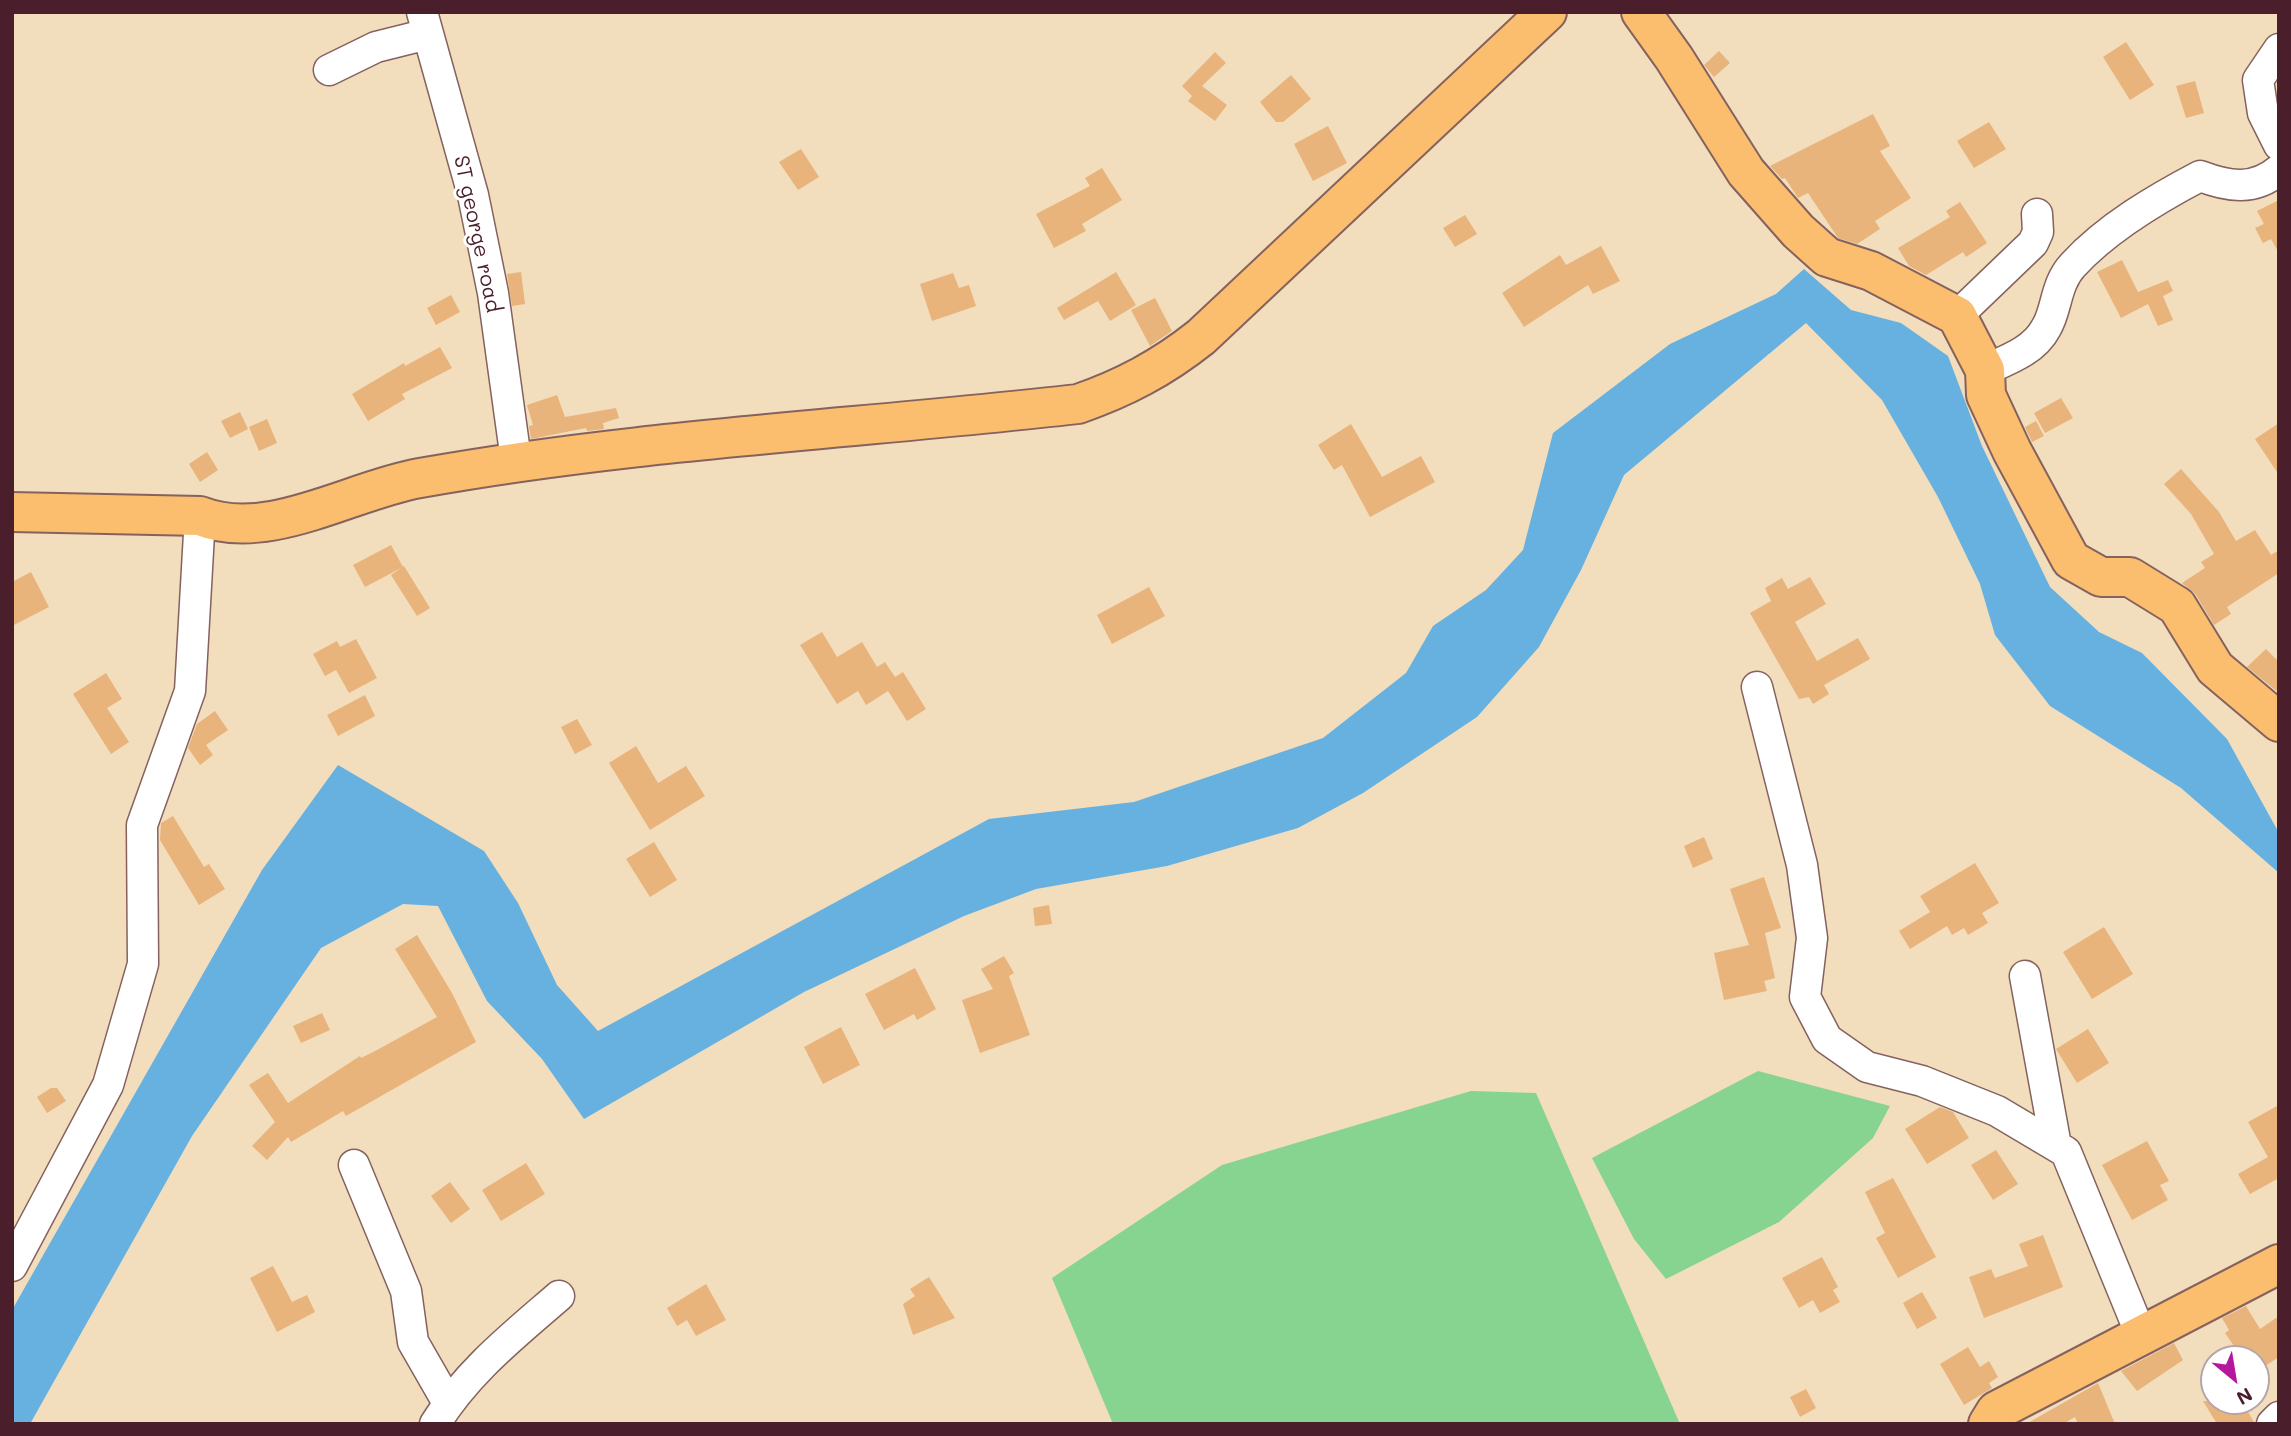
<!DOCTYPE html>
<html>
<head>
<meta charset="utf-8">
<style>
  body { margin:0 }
  #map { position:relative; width:2291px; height:1436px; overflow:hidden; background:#f2ddbd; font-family:Mali,sans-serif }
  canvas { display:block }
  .frame { position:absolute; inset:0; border:14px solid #4a1f2b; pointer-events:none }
  .north { position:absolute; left:2200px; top:1345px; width:70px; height:70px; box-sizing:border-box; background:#fff; border:2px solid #b7a5aa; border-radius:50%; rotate:150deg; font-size:19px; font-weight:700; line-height:28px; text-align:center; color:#4a1f2b }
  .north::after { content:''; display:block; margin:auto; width:24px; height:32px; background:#b5179e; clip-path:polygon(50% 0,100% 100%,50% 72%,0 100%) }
</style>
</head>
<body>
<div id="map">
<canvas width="2291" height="1436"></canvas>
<div class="frame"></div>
<div class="north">N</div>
</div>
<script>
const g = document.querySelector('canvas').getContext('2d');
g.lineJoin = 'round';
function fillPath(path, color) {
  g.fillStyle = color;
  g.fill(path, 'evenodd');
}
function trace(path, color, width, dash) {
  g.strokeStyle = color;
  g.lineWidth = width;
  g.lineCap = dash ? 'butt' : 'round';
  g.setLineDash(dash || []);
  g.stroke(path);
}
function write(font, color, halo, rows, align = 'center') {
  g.font = font + ' Mali,sans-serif';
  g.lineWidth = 6;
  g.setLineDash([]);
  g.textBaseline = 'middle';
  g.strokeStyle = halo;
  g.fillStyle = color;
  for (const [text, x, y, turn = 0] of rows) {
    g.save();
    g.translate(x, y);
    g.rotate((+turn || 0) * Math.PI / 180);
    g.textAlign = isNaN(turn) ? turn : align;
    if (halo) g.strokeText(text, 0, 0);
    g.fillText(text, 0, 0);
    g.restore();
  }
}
const green = new Path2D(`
  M1758 1071 1890 1106 1873 1138 1779 1222 1666 1279 1634 1239 1592 1158Z
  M1471 1091 1536 1093 1680 1424H1113L1052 1278 1222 1165Z`);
const water = new Path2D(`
  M1804 269 1851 310 1901 323 1948 356 1982 446 2050 587 2099 632 2142 653 2227 739 2279 833V873L2181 788 2050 706 1995 635 1980 584 1938 497 1882 400 1806 323 1624 475 1581 570 1539 647 1477 717 1363 793 1298 828 1167 866 1036 889 964 916 804 992 584 1119 542 1059 487 1001 438 906 403 904 321 948 192 1136 30 1424H12V1310L262 870 338 765 484 851 518 903 557 985 598 1031 989 819 1134 802 1323 738 1406 673 1433 626 1486 590 1523 550 1553 433 1670 344 1776 294Z`);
const building = new Path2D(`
  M2126 42 2154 85 2130 100 2103 57Z
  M1719 51 1730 63 1714 77 1704 65Z
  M1215 52 1226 63 1202 86 1227 105 1215 121 1188 101 1192 96 1182 86Z
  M1291 75 1311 99 1283 122H1276L1260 102Z
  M2195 81 2204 113 2186 118 2176 86Z
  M1873 114 1890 146 1880 151 1911 198 1875 221 1880 229 1857 244 1838 238 1808 193 1798 198 1785 178 1782 179 1770 166Z
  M1989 122 2006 149 1974 168 1957 141Z
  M1328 126 1347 163 1313 181 1294 144Z
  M801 149 819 177 798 190 779 162Z
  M1102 168 1122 200 1082 224 1086 231 1054 248 1036 214 1090 186 1085 178Z
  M2279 200V253L2271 239 2263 243 2255 228 2264 224 2257 211Z
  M1960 202 1987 243 1966 257 1963 252 1926 275 1909 266 1898 248 1950 217 1946 211Z
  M1465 215 1477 234 1455 247 1443 228Z
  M1601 246 1620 281 1593 294 1588 285 1524 327 1502 293 1560 255 1566 265Z
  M2122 260 2138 292 2168 280 2173 291 2163 296 2173 320 2158 326 2148 304 2121 318 2097 272Z
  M521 272 525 304 512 306 507 274Z
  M1116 272 1136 305 1110 321 1098 301 1064 320 1057 308Z
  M953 273 959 288 969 285 976 306 932 321 920 284Z
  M451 295 460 312 436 325 427 308Z
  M1155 298 1172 331 1150 346 1131 310Z
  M440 347 452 368 402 394 405 399 368 421 352 394 404 363 405 366Z
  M557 395 565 417 616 408 619 418 603 423 604 429 587 431 586 428 531 439 529 426 533 425 527 405Z
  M2061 398 2073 418 2045 433 2034 413Z
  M240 412 248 429 230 438 221 421Z
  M267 419 277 443 259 451 249 427Z
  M2036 421 2044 436 2032 442 2025 427Z
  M2279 423V475L2255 439Z
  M1351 424 1382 477 1421 456 1435 482 1370 517 1342 465 1334 470 1318 445Z
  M207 452 218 470 200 482 189 464Z
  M2181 469 2219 512 2236 541 2255 530 2271 555 2279 550V573L2227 607 2231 614 2214 625 2196 595 2182 583 2205 568 2201 562 2214 554 2191 514 2164 484Z
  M391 545 403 567 365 587 353 565Z
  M404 566 430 608 417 616 391 575Z
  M31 572 49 607 12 626V582Z
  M1810 577 1826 604 1795 622 1817 661 1858 638 1870 659 1824 685 1829 694 1813 704 1809 697 1799 699 1750 613 1771 601 1765 588 1782 578 1788 589Z
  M1149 587 1165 616 1112 644 1097 615Z
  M822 632 837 657 862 642 877 667 885 662 895 677 903 672 926 709 907 721 888 691 866 705 858 691 837 704 800 645Z
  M356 639 377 678 349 693 336 670 325 676 313 654 337 641 340 647Z
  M2266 649 2279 662V693L2247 667Z
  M106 673 122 699 107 708 129 742 111 754 73 694Z
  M365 695 375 716 338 736 327 715Z
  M215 711 228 730 206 745 213 755 200 765 188 748 197 724Z
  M577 719 592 745 575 754 561 727Z
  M636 746 658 783 686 766 705 796 650 830 609 763Z
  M173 816 204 867 209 864 225 889 199 905 160 840 161 823Z
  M1704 837 1713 859 1693 868 1684 846Z
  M654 842 677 880 650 897 626 859Z
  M1975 863 1999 903 1982 913 1988 923 1968 935 1964 928 1952 935 1947 926 1910 949 1899 931 1930 912 1920 896Z
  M1764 877 1781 928 1765 933 1775 978 1764 981 1767 991 1724 1000 1714 953 1749 945 1730 889Z
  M1049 905 1052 924 1035 926 1033 908Z
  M2104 927 2133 974 2092 999 2063 952Z
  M417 935 452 993 476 1042 346 1116 343 1111 291 1142 288 1137 267 1160 252 1146 275 1122 249 1085 268 1073 288 1103 360 1056 361 1058 377 1050 437 1017 395 949Z
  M1004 956 1014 973 1009 976 1030 1035 980 1053 962 1000 993 989 981 969Z
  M915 968 936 1009 917 1020 914 1014 884 1030 865 994Z
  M322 1013 330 1030 301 1043 293 1026Z
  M841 1027 860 1065 823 1084 804 1047Z
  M2088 1029 2109 1063 2077 1083 2056 1049Z
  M51 1088H57L66 1101 47 1113 37 1097Z
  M2279 1105V1178L2250 1194 2238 1174 2268 1157 2248 1122Z
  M1940 1107 1953 1112 1969 1138 1927 1164 1905 1129Z
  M2147 1141 2169 1181 2160 1185 2168 1200 2132 1220 2102 1165Z
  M1996 1150 2018 1184 1993 1200 1971 1165Z
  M526 1163 545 1194 501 1221 482 1190Z
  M1893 1178 1936 1257 1898 1278 1876 1238 1885 1233 1865 1192Z
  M450 1182 470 1209 451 1223 431 1196Z
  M2043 1235 2063 1287 1984 1318 1969 1277 1991 1269 1995 1278 2028 1266 2019 1244Z
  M1822 1257 1838 1287 1833 1290 1840 1302 1820 1313 1813 1300 1799 1308 1782 1278Z
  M273 1266 292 1302 307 1295 315 1312 277 1332 250 1278Z
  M929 1277 955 1318 913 1335 903 1304 915 1296 910 1289Z
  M706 1284 726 1320 696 1336 687 1320 677 1326 667 1308Z
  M1922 1292 1937 1318 1917 1329 1903 1303Z
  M2246 1306 2260 1329 2279 1316V1357L2256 1372V1359H2243L2225 1333 2229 1330 2222 1318Z
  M2174 1343 2183 1360 2137 1391 2121 1371Z
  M1968 1347 1980 1367 1989 1361 1998 1377 1989 1383 1992 1388 1964 1405 1940 1364Z
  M2098 1383 2115 1424H2078L2075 1417 2063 1424H2026Z
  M1806 1389 1816 1408 1800 1417 1790 1397Z
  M2203 1401H2242L2255 1424H2217Z`);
const minor = new Path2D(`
  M422 12 473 195 493 293 516 460
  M2279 49 2258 80 2263 113 2279 145
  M329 70 376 47 428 34
  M1957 316 2033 243 2038 232 2037 214
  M1985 370C2007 360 2034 351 2046 328 2057 311 2055 284 2073 265 2107 228 2156 199 2200 176 2229 187 2254 191 2279 170
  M1757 687 1802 865 1812 938 1805 997 1827 1039 1867 1067 1922 1081 1997 1111 2066 1152 2141 1335
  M2025 976 2056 1146
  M354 1165 406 1291 413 1342 448 1403
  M12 1266 108 1085 143 964 142 825 190 691 200 516
  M435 1424C467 1372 514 1335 559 1296
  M2272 1424 2279 1417`);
const major = new Path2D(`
  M1641 12 1674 58 1746 172 1798 231 1827 257 1871 271 1957 316 1985 370 1986 395 2012 451 2071 560 2101 577H2130L2177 606 2215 668 2279 722
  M12 512 200 516C268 543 351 490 420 478 637 439 858 429 1078 404 1124 388 1162 368 1201 337L1547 12
  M1988 1424 1996 1411 2279 1264`);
const streetNames = [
  ["ST george road",477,234,78]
];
fillPath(green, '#87d390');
fillPath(water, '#66b1df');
fillPath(building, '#e8b47c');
trace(minor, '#85625e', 33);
trace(major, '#85625e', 42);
trace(minor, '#fff', 30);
trace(major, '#fbbd6e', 38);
write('21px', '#4a1f2b', '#fff', streetNames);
</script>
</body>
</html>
